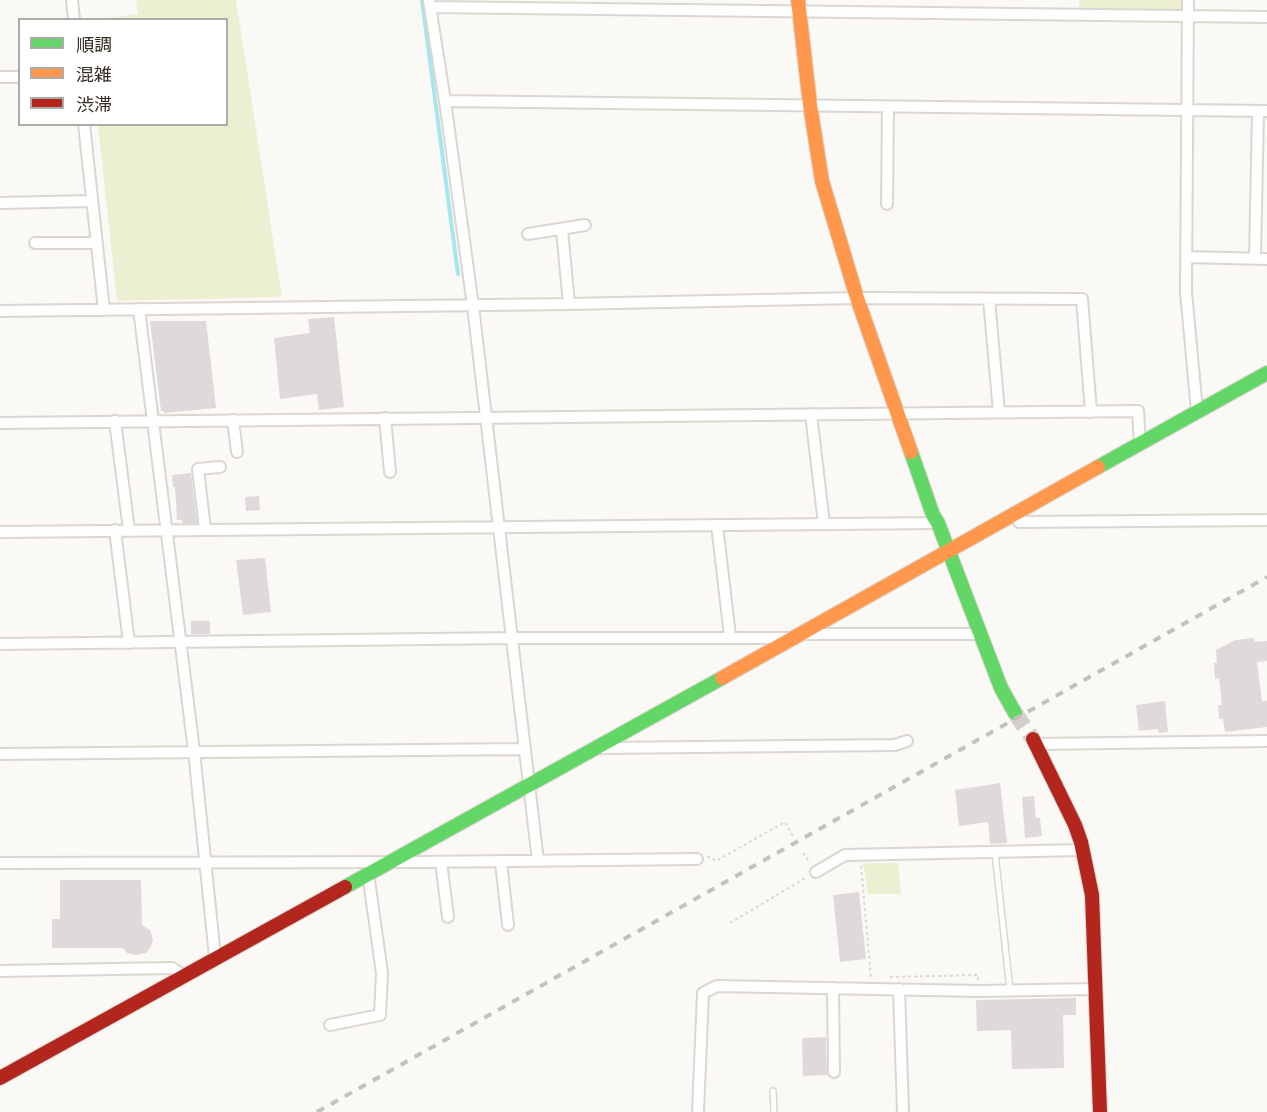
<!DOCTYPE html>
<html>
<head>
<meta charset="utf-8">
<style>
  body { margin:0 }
  #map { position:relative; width:1267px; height:1112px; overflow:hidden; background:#fbf9f5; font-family:"Source Serif 4","Noto Sans JP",serif }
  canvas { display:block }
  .legend { position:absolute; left:18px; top:18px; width:210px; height:108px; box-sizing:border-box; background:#fff; border:2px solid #adaba6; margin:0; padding:8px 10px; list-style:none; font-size:18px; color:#332c21 }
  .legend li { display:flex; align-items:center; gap:12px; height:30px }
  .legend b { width:30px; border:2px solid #adaba6 }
</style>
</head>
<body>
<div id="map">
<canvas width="1267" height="1112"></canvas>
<ul class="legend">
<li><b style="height:8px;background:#63d668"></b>順調</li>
<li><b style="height:8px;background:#ff974d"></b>混雑</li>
<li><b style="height:8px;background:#b3261e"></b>渋滞</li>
</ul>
</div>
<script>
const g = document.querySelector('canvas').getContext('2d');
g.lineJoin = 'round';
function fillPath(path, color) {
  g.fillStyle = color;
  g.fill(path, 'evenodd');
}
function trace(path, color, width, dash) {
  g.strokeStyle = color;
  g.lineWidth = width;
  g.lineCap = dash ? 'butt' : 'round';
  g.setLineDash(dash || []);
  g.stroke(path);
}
const green = new Path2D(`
  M136 0H236L282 297 117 301 98 125 226 124V20L103 19 138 14Z
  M1079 0H1182V10H1079Z
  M863 863H898L901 894H868Z`);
const stream = new Path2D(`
  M422 0 458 274`);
const building = new Path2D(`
  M334 317 344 407 319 410 317 394 280 399 274 338 310 333 308 319Z
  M150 321H206L216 408 164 413V411H161Z
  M191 473 197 523H182V520H177L175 487H173L172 475Z
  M259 496 260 510 246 511 245 497Z
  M265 558 271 612 243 615 236 560Z
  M191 621H210V634H191Z
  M1254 638 1255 642 1267 641V661L1257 662 1262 701H1267V727L1225 732 1223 719H1219L1218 705H1222L1219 678 1215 679 1214 663H1217L1216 650 1235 640Z
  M1165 701 1168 732 1159 733 1158 729 1139 731 1136 705Z
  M1000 783 1007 843 990 844 988 822 959 826 955 790Z
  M1034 796 1036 818H1040L1042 836 1025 838 1022 797Z
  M60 880H141L142 925 150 930 153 939 151 947 146 953 136 955 127 953 123 948H52V919H60Z
  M859 892 866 959 840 962 833 895Z
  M1076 998V1015H1063L1064 1068 1012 1069 1011 1030 977 1031 976 1000Z
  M826 1037 827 1075 803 1076 802 1038Z`);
const secondaryTunnel = new Path2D(`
  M1015 713 1033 739`);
const path = new Path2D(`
  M803 853 810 863
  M707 857H709L716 861 785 822 794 838
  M861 866 871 978H873
  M730 923 807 877
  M890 977 978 975V980`);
const lane = new Path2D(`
  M995 853 1010 990
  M773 1091 774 1112`);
const street = new Path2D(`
  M72 0 74 20
  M429 0 445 101 473 306 538 861
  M1188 0 1186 292 1197 411
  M430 7 1267 17
  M0 77H20
  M445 101 1267 111
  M84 124 104 310
  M0 203 92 201
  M887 204 888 106
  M562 230 569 304
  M528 234 585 225
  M35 243H96
  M1186 257 1267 259
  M1255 258 1258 111
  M989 299 999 412
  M139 309 194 751 215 957
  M0 311 569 304 857 298 1082 299 1091 412
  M811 414 824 524
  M385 418 390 472
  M233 420 237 452
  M115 421 129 530
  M0 423 1138 411 1140 443
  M1019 522 1267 520
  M717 525 730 636
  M205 529 198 469 220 467
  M115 530 129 643
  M0 532 938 523
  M803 634H980
  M0 644 513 638H792
  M1035 744 1267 741
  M599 748 895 745 907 741
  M0 754 524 749
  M441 862 448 917
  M501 862 508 925
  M0 863 417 862 697 859
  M816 872 845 855 1083 850
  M0 971 172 968 183 975
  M833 988 834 1072
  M899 989 903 1112
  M330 1025 380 1015 382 973 368 873
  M698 1112 703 993 717 986 979 991 1095 989`);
const fast = new Path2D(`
  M911 452 933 515 938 523 1001 688 1015 713
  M1098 467 1267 373
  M345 887 722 678`);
const slow = new Path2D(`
  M798 0 810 105 822 181 857 298 911 452
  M722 678 1098 467`);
const jam = new Path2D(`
  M1033 739 1075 825 1081 842 1092 895 1100 1112
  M0 1078 345 887`);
const rail = new Path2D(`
  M317 1112 1267 577`);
fillPath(green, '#ecefd2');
trace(stream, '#a6e6ef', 4);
fillPath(building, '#e0d9db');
trace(secondaryTunnel, '#d3d0cb', 16, [16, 8]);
trace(lane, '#dbd6cf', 8);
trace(street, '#dbd6cf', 14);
trace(fast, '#dbd6cf', 16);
trace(slow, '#dbd6cf', 16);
trace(jam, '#dbd6cf', 16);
trace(path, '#d9d8d6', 2, [3, 3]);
trace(lane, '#fefefe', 5);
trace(street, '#fefefe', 10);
trace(fast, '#63d668', 14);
trace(slow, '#ff974d', 14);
trace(jam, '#b3261e', 14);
trace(rail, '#c2c1bf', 4, [8, 8]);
</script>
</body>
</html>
